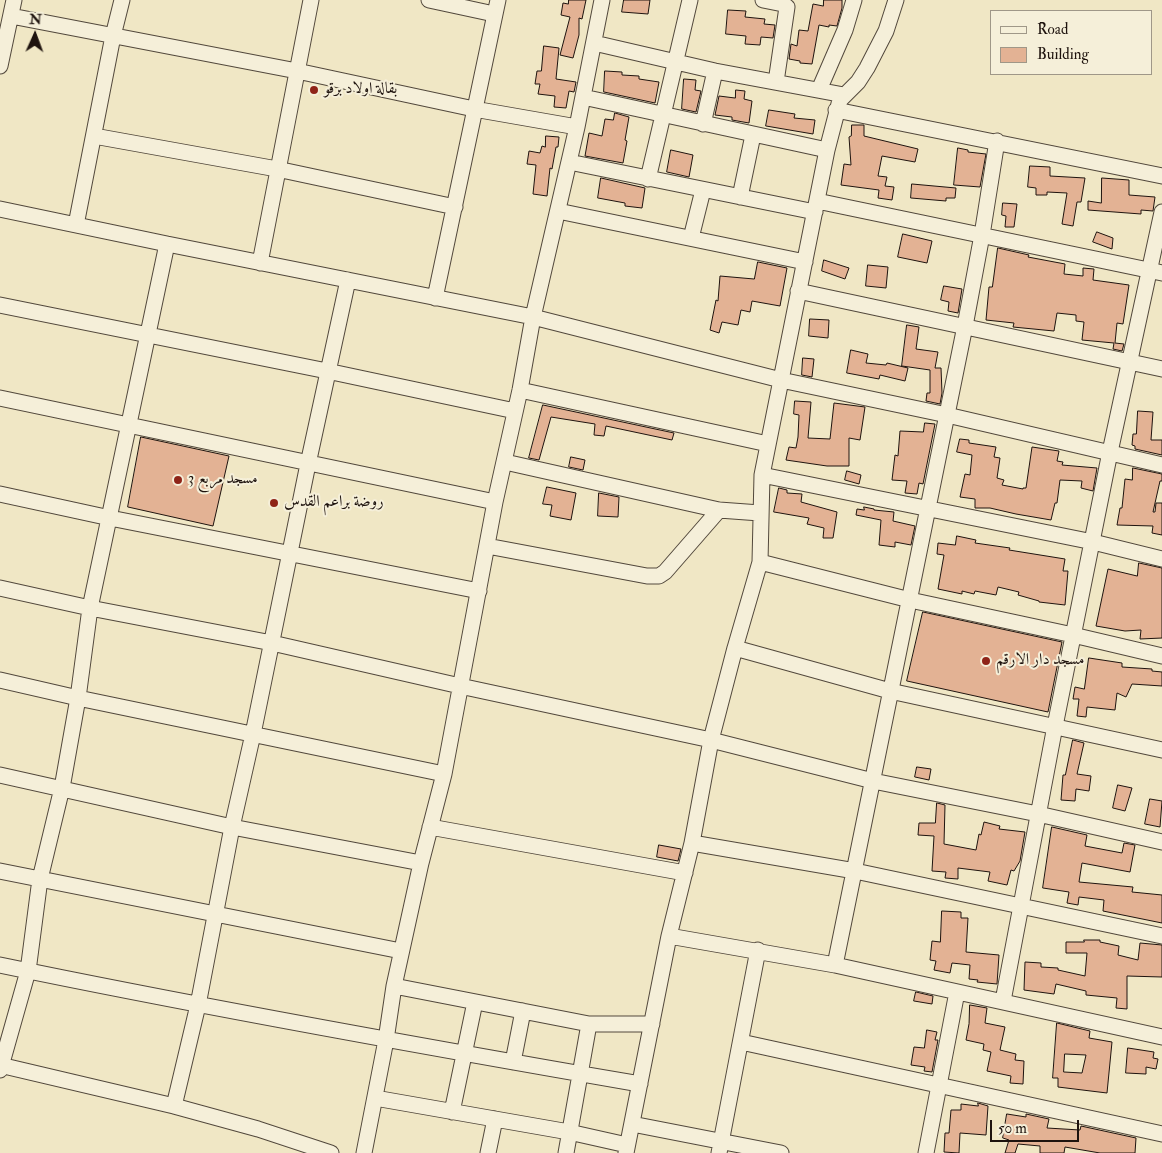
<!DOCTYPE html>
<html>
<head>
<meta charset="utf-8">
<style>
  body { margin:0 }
  #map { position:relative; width:1162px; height:1153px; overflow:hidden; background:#f0e7c5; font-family:"IM FELL Double Pica",serif }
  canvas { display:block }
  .legend { position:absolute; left:990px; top:10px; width:162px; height:65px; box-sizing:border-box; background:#f5efd9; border:1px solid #9f9788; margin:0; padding:6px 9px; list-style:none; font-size:15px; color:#1e130e }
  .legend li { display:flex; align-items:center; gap:10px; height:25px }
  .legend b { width:25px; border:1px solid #9f9788 }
  .north { position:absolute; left:10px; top:10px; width:50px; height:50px; -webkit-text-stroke:4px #f5efd9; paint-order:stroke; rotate:2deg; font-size:14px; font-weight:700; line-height:20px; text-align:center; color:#1e130e }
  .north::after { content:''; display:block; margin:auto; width:18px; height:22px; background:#1e130e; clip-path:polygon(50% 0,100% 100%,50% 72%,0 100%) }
  .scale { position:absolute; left:990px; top:1120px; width:89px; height:22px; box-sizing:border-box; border:2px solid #1e130e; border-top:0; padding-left:6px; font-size:15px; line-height:18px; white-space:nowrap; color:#1e130e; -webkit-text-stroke:4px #f5efd9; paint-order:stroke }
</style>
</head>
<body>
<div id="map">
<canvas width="1162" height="1153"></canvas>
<ul class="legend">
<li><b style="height:6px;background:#f5efd9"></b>Road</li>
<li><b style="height:14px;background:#e3b294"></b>Building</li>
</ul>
<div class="north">N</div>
<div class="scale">50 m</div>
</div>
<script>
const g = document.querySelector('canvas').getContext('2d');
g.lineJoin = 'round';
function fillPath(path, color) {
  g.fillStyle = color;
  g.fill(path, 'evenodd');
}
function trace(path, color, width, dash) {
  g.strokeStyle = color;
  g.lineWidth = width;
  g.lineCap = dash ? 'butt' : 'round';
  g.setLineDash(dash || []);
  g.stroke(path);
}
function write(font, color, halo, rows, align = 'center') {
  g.font = font + ' "IM FELL Double Pica",Amiri,serif';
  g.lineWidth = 4;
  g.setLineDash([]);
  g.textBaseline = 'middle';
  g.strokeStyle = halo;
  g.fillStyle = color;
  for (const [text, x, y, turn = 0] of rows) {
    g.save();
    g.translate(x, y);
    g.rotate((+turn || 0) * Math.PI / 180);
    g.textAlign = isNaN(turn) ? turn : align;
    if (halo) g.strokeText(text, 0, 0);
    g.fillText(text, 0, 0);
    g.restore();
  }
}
const building = new Path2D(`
  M569 0H586L582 19 579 18V35L573 58 560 55 570 17 561 15 563 3 568 4Z
  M624 0H650L648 14 622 12Z
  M824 0H842V8L837 26 829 25V27L819 25 812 64 800 63V61L789 59 791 44 797 46 799 30 808 31 813 4 823 6Z
  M728 10 746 11 745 17 765 19 764 24 775 25 773 38 761 37 760 45 745 44 746 36 726 34Z
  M544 46 559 48 556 79 576 82 574 92 569 91 566 108 554 107 555 96 538 94 540 84H535L537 71H541Z
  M605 71 622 72V75L639 76V79L659 82 655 103 604 92Z
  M684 79 696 80 695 90 701 91 696 112 682 109Z
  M736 90 745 91 744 99 752 101 749 123 732 120V117L715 115 719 96 735 98Z
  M769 110 795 114 794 118 815 120 813 134 766 126Z
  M615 113 629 117 625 140 627 141 623 163 585 156 589 133 602 136 605 119 613 120Z
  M852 125H864V136L918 149 915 162 882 156 878 176 887 177 885 186 894 187 892 200 878 198 879 190 841 185 844 164 851 165 849 137 851 136Z
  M546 136 559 137 558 147H556L552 169 550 168 547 196 533 194 536 165 527 164 529 151 540 153 542 146 545 147Z
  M958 148 968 150V152L986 154 980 187 954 185Z
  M671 150 693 155 689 177 667 172Z
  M1030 166 1050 167V176L1085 178 1081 202H1077L1073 226 1062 224 1067 193 1047 192V195H1036V188L1028 187Z
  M601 178 645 188 642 208 625 206V203L598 198Z
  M1102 178 1129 180V195L1155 197 1153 211 1141 210V214L1088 210V201L1101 203Z
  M912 184 956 188 955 198H946V201L911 198Z
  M1003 203 1017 204 1014 227H1005L1006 216 1002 215Z
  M1097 232 1113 238 1112 249 1093 242Z
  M903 234 932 241 927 263 898 257Z
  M998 248 1029 255 1028 257 1065 264 1064 274 1083 276V268L1094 269 1093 280 1129 285 1123 324 1117 323 1115 343 1124 344 1122 351 1113 349 1114 343 1082 340 1084 322 1076 321V315L1057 313 1054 331 1013 327 1014 323 986 320 989 287H992Z
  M824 260 849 268 845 279 822 271Z
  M758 262 787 268 780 306 752 301 750 312 741 310 738 325 722 322 719 333 710 330 716 300 718 301 720 276 754 279Z
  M868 265 888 267 886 288 866 286Z
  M944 286 962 289 958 313 948 311 949 302 941 300Z
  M810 319 829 320 828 338 809 336Z
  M907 325 919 327 916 349 938 352 935 368H941L942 393 940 404 926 401 927 393H930V370L902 366Z
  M851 350 868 354 866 363 886 365 887 363 908 368 905 381 880 375 879 379 847 373Z
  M803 358 814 359 812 377 802 375Z
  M795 401 811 402 808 438 830 439 834 403 865 407 860 440 849 438V466H827L786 460 789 447 796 448 798 437 799 415 794 414Z
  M543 405 674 433 672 440 606 426 604 436 594 435 595 424 551 417 539 460 529 458Z
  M1138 411 1153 412 1151 440H1162V455L1135 449V446L1132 445 1133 434H1136Z
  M925 423 935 424 923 484 919 483 917 494 905 493 907 481 892 480 895 455 898 456 900 431 923 432Z
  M141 437 229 456 213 526 128 507Z
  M960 439 969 440V443L996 447 994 457 1000 458 997 478 1004 480 1002 485 1023 489V488H1026L1032 447 1059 451 1057 461 1063 462 1062 465 1097 468 1093 491 1081 488 1082 481 1060 480 1057 503H1055L1051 520 1016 514 990 508H975V499L960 497 965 474 970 475 972 455 957 452Z
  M571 457 585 460 583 470 569 467Z
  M1133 468 1162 474V481H1160L1153 512H1155L1156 503H1162V535L1152 533 1153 526 1117 525 1120 508H1122L1125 479 1132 480Z
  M847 471 861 475 859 484 845 480Z
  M547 487 576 493 571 520 550 516 552 505 543 504Z
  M779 488 787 490V493L802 494 801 502 837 512 833 538H823L824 528 807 524 809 518 774 512Z
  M599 493 619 497 618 517 598 516Z
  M864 507 874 509V510L894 512 893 521 915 526 911 545 895 542V547L879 545 881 520 856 515 857 509 864 510Z
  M957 536 976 540 975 543 1010 548 1009 550 1065 559 1063 571H1068L1065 605 1039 602V601L1018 595 1019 592 998 587 996 595 975 591 974 594 962 591V594L938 589 944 555 937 554 938 543 955 545Z
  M1139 563 1162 568V638L1140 639 1141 630 1125 631 1096 626 1108 569 1137 576Z
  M923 612 1062 642 1048 712 907 681Z
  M1089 658 1122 663V667L1152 669V671L1162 672V686L1132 684 1126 697 1117 693 1115 710 1087 707 1086 717 1077 716 1079 699H1073L1075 687 1084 689Z
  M1073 740 1084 743 1077 774 1091 776 1089 791 1076 789 1075 801 1061 800 1063 775H1065Z
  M917 767 931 769 929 780 915 777Z
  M1118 785 1132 788 1125 811 1113 808Z
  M1150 799 1162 801 1160 827 1145 824Z
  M937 803 945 805 944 844 976 850 979 834 981 835 984 822 1000 826 999 829 1025 832 1020 861 1014 871 1011 870 1007 885 988 881 990 872 958 868V879L945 878 946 872 932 871 934 836 918 835 919 823H935Z
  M1052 827 1087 835 1085 846 1122 853 1124 843 1135 845 1130 872 1082 863 1079 882 1133 887 1132 892 1162 895V923L1103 911 1104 900 1079 897 1078 905 1067 903 1069 892 1043 888Z
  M659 845 681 849 678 861 657 857Z
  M942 911 961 912V918H968L966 952 999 955 997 984 977 982 978 980 969 979 970 965 952 963 950 973 934 970 936 961 930 960 932 941 940 942Z
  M1084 940H1100V942L1119 946 1118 955 1138 960 1140 943 1162 945V977L1127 976V1009L1116 1008 1117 998 1086 995V991L1056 984 1054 994 1024 990 1025 962 1041 963V967L1058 968V970L1085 976 1087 953H1066V942H1084Z
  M916 992 933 996 932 1004 914 1001Z
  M970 1005 987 1008 985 1023 1005 1027 1000 1050 1016 1054 1015 1060 1024 1061 1023 1084 1010 1083 1011 1076 987 1071 991 1052 983 1050 984 1044 966 1040 969 1024Z
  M1057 1023 1090 1031 1089 1038 1112 1042 1107 1093 1058 1087V1078H1053ZM1065 1054 1086 1055 1082 1073 1064 1072Z
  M927 1030 937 1032 935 1040H938L932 1072 924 1071 925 1067 911 1065 914 1047 924 1048Z
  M1128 1048 1154 1052 1153 1058 1158 1059 1156 1069 1146 1067V1074L1126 1073Z
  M978 1103 988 1106 986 1135 960 1133 959 1153 944 1152 945 1133H949L951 1110H961V1104L978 1106Z
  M1007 1114 1026 1117V1114L1049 1119 1047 1128 1080 1130 1081 1126 1136 1138 1135 1153H1100L1065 1147 1064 1153H1040V1146L1018 1144 1015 1153H1005L1009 1140 1003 1138Z`);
const minor = new Path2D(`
  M429 0 494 14
  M763 0 783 4 787 7 776 82
  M11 16 297 71 474 109 577 127
  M594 43 715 71 844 95
  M0 66 14 0
  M819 90 845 30 854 0
  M583 97 827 150
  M836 110 1162 176
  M703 124 715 71
  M94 136 277 169 455 207
  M569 162 815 212
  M648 179 690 0
  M740 197 753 135
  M817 201 1162 273
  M0 209 167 244 533 317 781 380 947 415 1162 465
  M558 211 805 262
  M76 225 113 36 122 0
  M691 238 703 190
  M260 263 311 0
  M798 291 1162 369
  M435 298 498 0
  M0 305 327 371 515 411
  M520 390 768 444
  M0 398 495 502
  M505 462 719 510 760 513
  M762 475 1093 542 1162 559
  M0 494 110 518 479 591
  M487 546 647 576H659L665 572 719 510
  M760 562 910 600 1073 635 1162 656
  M0 588 90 608 272 643 460 686 711 740 873 781 1038 814 1162 842
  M735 648 890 691 1162 750
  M0 680 78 698 444 774
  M0 775 232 827 421 863
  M430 827 685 873
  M692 843 855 871 1162 936
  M0 871 401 951
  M669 936 835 965 1162 1037
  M0 965C212 1009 426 1047 640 1084
  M835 965 965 326 982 235 997 141
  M394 986 589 1024H652
  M1003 1001 1055 726 1110 452 1162 212
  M741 1042 1162 1134
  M513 1062 523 1011
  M0 1065 174 1106 258 1129 331 1153
  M0 1070 28 971 40 879 62 788 78 698 90 608 167 244
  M375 1098 569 1132 627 1145
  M174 1106 198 1005 232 827 253 734 308 464 348 280
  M452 1112 475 1002
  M632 1124 781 1153
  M364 1153 386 1040 394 986 421 863 444 774 495 502 520 390 533 317 577 127 602 0
  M488 1153 495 1119
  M566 1153 589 1024
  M626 1153 669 936 692 843 711 740 735 648 760 562 762 475 827 150 840 100 858 82 867 68 886 31 896 0
  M719 1153 758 950
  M926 1153 957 992`);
const markers = [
  [314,90,5,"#8f2418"],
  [178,480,5,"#8f2418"],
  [274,503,5,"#8f2418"],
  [986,661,5,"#8f2418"]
];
const poiNames = [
  ["بقالة اولاد برقو",324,90],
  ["مسجد مربع 3",188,480],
  ["روضة براعم القدس",284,503],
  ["مسجد دار الارقم",996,661]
];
fillPath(building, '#e3b294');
trace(building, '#1e130e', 1);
trace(minor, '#52483c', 17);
trace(minor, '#f5efd9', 15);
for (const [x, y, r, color] of markers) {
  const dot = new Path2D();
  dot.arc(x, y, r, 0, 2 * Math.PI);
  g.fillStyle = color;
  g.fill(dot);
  trace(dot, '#f5efd9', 2);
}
write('16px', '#1e130e', '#f5efd9', poiNames, 'left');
</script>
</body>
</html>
